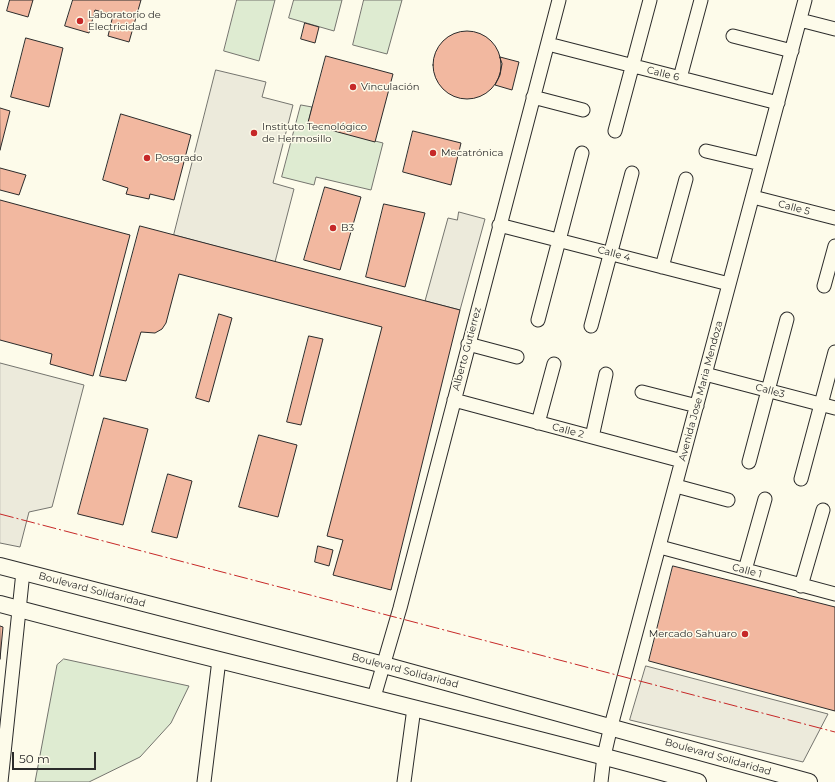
<!DOCTYPE html>
<html>
<head>
<meta charset="utf-8">
<style>
  body { margin:0 }
  #map { position:relative; width:835px; height:782px; overflow:hidden; background:#fdfbea; font-family:Montserrat,sans-serif }
  canvas { display:block }
  .scale { position:absolute; left:12px; top:752px; width:84px; height:18px; box-sizing:border-box; border:2px solid #2b2b2b; border-top:0; padding-left:5px; font-size:12px; line-height:14px; white-space:nowrap; color:#2b2b2b; -webkit-text-stroke:3px #fdfbea; paint-order:stroke }
</style>
</head>
<body>
<div id="map">
<canvas width="835" height="782"></canvas>
<div class="scale">50 m</div>
</div>
<script>
const g = document.querySelector('canvas').getContext('2d');
g.lineJoin = 'round';
function fillPath(path, color) {
  g.fillStyle = color;
  g.fill(path, 'evenodd');
}
function trace(path, color, width, dash) {
  g.strokeStyle = color;
  g.lineWidth = width;
  g.lineCap = dash ? 'butt' : 'round';
  g.setLineDash(dash || []);
  g.stroke(path);
}
function write(font, color, halo, rows, align = 'center') {
  g.font = font + ' Montserrat,sans-serif';
  g.lineWidth = 3;
  g.setLineDash([]);
  g.textBaseline = 'middle';
  g.strokeStyle = halo;
  g.fillStyle = color;
  for (const [text, x, y, turn = 0] of rows) {
    g.save();
    g.translate(x, y);
    g.rotate((+turn || 0) * Math.PI / 180);
    g.textAlign = isNaN(turn) ? turn : align;
    if (halo) g.strokeText(text, 0, 0);
    g.fillText(text, 0, 0);
    g.restore();
  }
}
const green = new Path2D(`
  M237 0H275L259 61 224 51Z
  M294 0H342L334 31 289 18Z
  M364 0H402L387 54 353 45Z
  M301 105 312 107 308 124 383 143 371 190 316 177 314 185 282 177Z
  M64 659 189 686 171 723 140 757 89 782H35L57 665Z`);
const parking = new Path2D(`
  M216 70 266 82 262 97 293 105 273 183 294 189 275 262 174 235Z
  M459 212 485 219 460 310 425 301 448 218 457 220Z
  M0 363 84 385 52 507 29 512 20 547 0 543Z
  M646 666 828 714 803 762 630 720Z`);
const building = new Path2D(`
  M10 0H33L28 17 7 11Z
  M73 0H141L129 42 108 36 113 15 95 10 89 33 65 26Z
  M305 23 319 27 315 43 301 39Z
  M433 65a34 34 0 1 1 68 0a34 34 0 1 1-68 0Z
  M26 38 63 48 49 107 11 97Z
  M326 56 393 74 375 142 308 124Z
  M500 57 519 62 512 90 495 85 500 75 502 64Z
  M0 108 10 111 0 150Z
  M121 114 191 135 174 200 150 194 149 199 126 194 128 188 103 180Z
  M413 131 461 143 451 185 403 172Z
  M0 168 26 175 19 195 0 190Z
  M325 187 361 197 340 270 304 260Z
  M0 200 130 235 93 376 50 364 52 354 0 340Z
  M384 204 425 213 405 287 366 277Z
  M140 226 460 310 391 590 333 575 343 540 327 536 382 327 179 274 166 323 162 329 155 333 141 332 126 381 100 376Z
  M219 314 232 318 209 402 196 398Z
  M309 336 323 339 301 425 287 422Z
  M104 418 148 429 123 525 78 514Z
  M259 435 297 445 278 517 239 507Z
  M168 474 192 481 177 538 152 532Z
  M318 546 333 550 329 566 315 562Z
  M673 566 835 607V711L649 661Z
  M0 626 3 627 0 659Z`);
const minor = new Path2D(`
  M800 20 835 29
  M733 36 792 51
  M548 44 778 103
  M680 78 701 0
  M533 97 583 110
  M615 131 650 0
  M706 151 761 164
  M753 197 835 218
  M499 225 729 284
  M662 267 686 179
  M824 286 835 246
  M538 320 582 153
  M591 326 632 173
  M468 344 517 357
  M705 374 835 408
  M642 392 697 406
  M454 400 682 461
  M538 423 554 364
  M592 437 606 374
  M749 462 787 319
  M801 479 835 352
  M676 486 728 500
  M660 547 835 594
  M745 570 765 499
  M801 586 823 510
  M374 697 400 608 559 0
  M1 782 23 572
  M204 782 219 660
  M404 782 414 708
  M601 782 604 756 611 726 805 0`);
const major = new Path2D(`
  M0 566 384 665 809 782
  M0 604C232 666 467 718 698 782`);
const power = new Path2D(`
  M0 514 835 732`);
const markers = [
  [80,21,4,"#c62828"],
  [353,87,4,"#c62828"],
  [254,133,4,"#c62828"],
  [433,153,4,"#c62828"],
  [147,158,4,"#c62828"],
  [333,228,4,"#c62828"],
  [745,634,4,"#c62828"]
];
const poiNames = [
  ["Laboratorio de",88,15],
  ["Electricidad",88,27],
  ["Vinculación",361,87],
  ["Instituto Tecnológico",262,127],
  ["de Hermosillo",262,139],
  ["Mecatrónica",441,153],
  ["Posgrado",155,158],
  ["B3",341,228],
  ["Mercado Sahuaro",737,634,"right"]
];
const streetNames = [
  ["Calle 6",663,74,14],
  ["Calle 5",794,208,15],
  ["Calle 4",614,254,15],
  ["Alberto Gutierrez",467,349,-75],
  ["Avenida Jose Maria Mendoza",701,391,-75],
  ["Calle3",770,391,15],
  ["Calle 2",568,431,15],
  ["Calle 1",747,571,15],
  ["Boulevard Solidaridad",92,590,15],
  ["Boulevard Solidaridad",405,671,15],
  ["Boulevard Solidaridad",718,757,16]
];
fillPath(green, '#deebd1');
trace(green, '#74746e', 1);
fillPath(parking, '#eceadb');
trace(parking, '#74746e', 1);
fillPath(building, '#f2b8a0');
trace(building, '#2b2b2b', 1);
trace(minor, '#2b2b2b', 15);
trace(major, '#2b2b2b', 18);
trace(minor, '#fdfbea', 13);
trace(major, '#fdfbea', 16);
trace(power, '#c62828', 1, [14, 3, 2, 3]);
for (const [x, y, r, color] of markers) {
  const dot = new Path2D();
  dot.arc(x, y, r, 0, 2 * Math.PI);
  g.fillStyle = color;
  g.fill(dot);
  trace(dot, '#fdfbea', 1.5);
}
write('10px', '#2b2b2b', '#fdfbea', poiNames, 'left');
write('10px', '#2b2b2b', '#fdfbea', streetNames);
</script>
</body>
</html>
